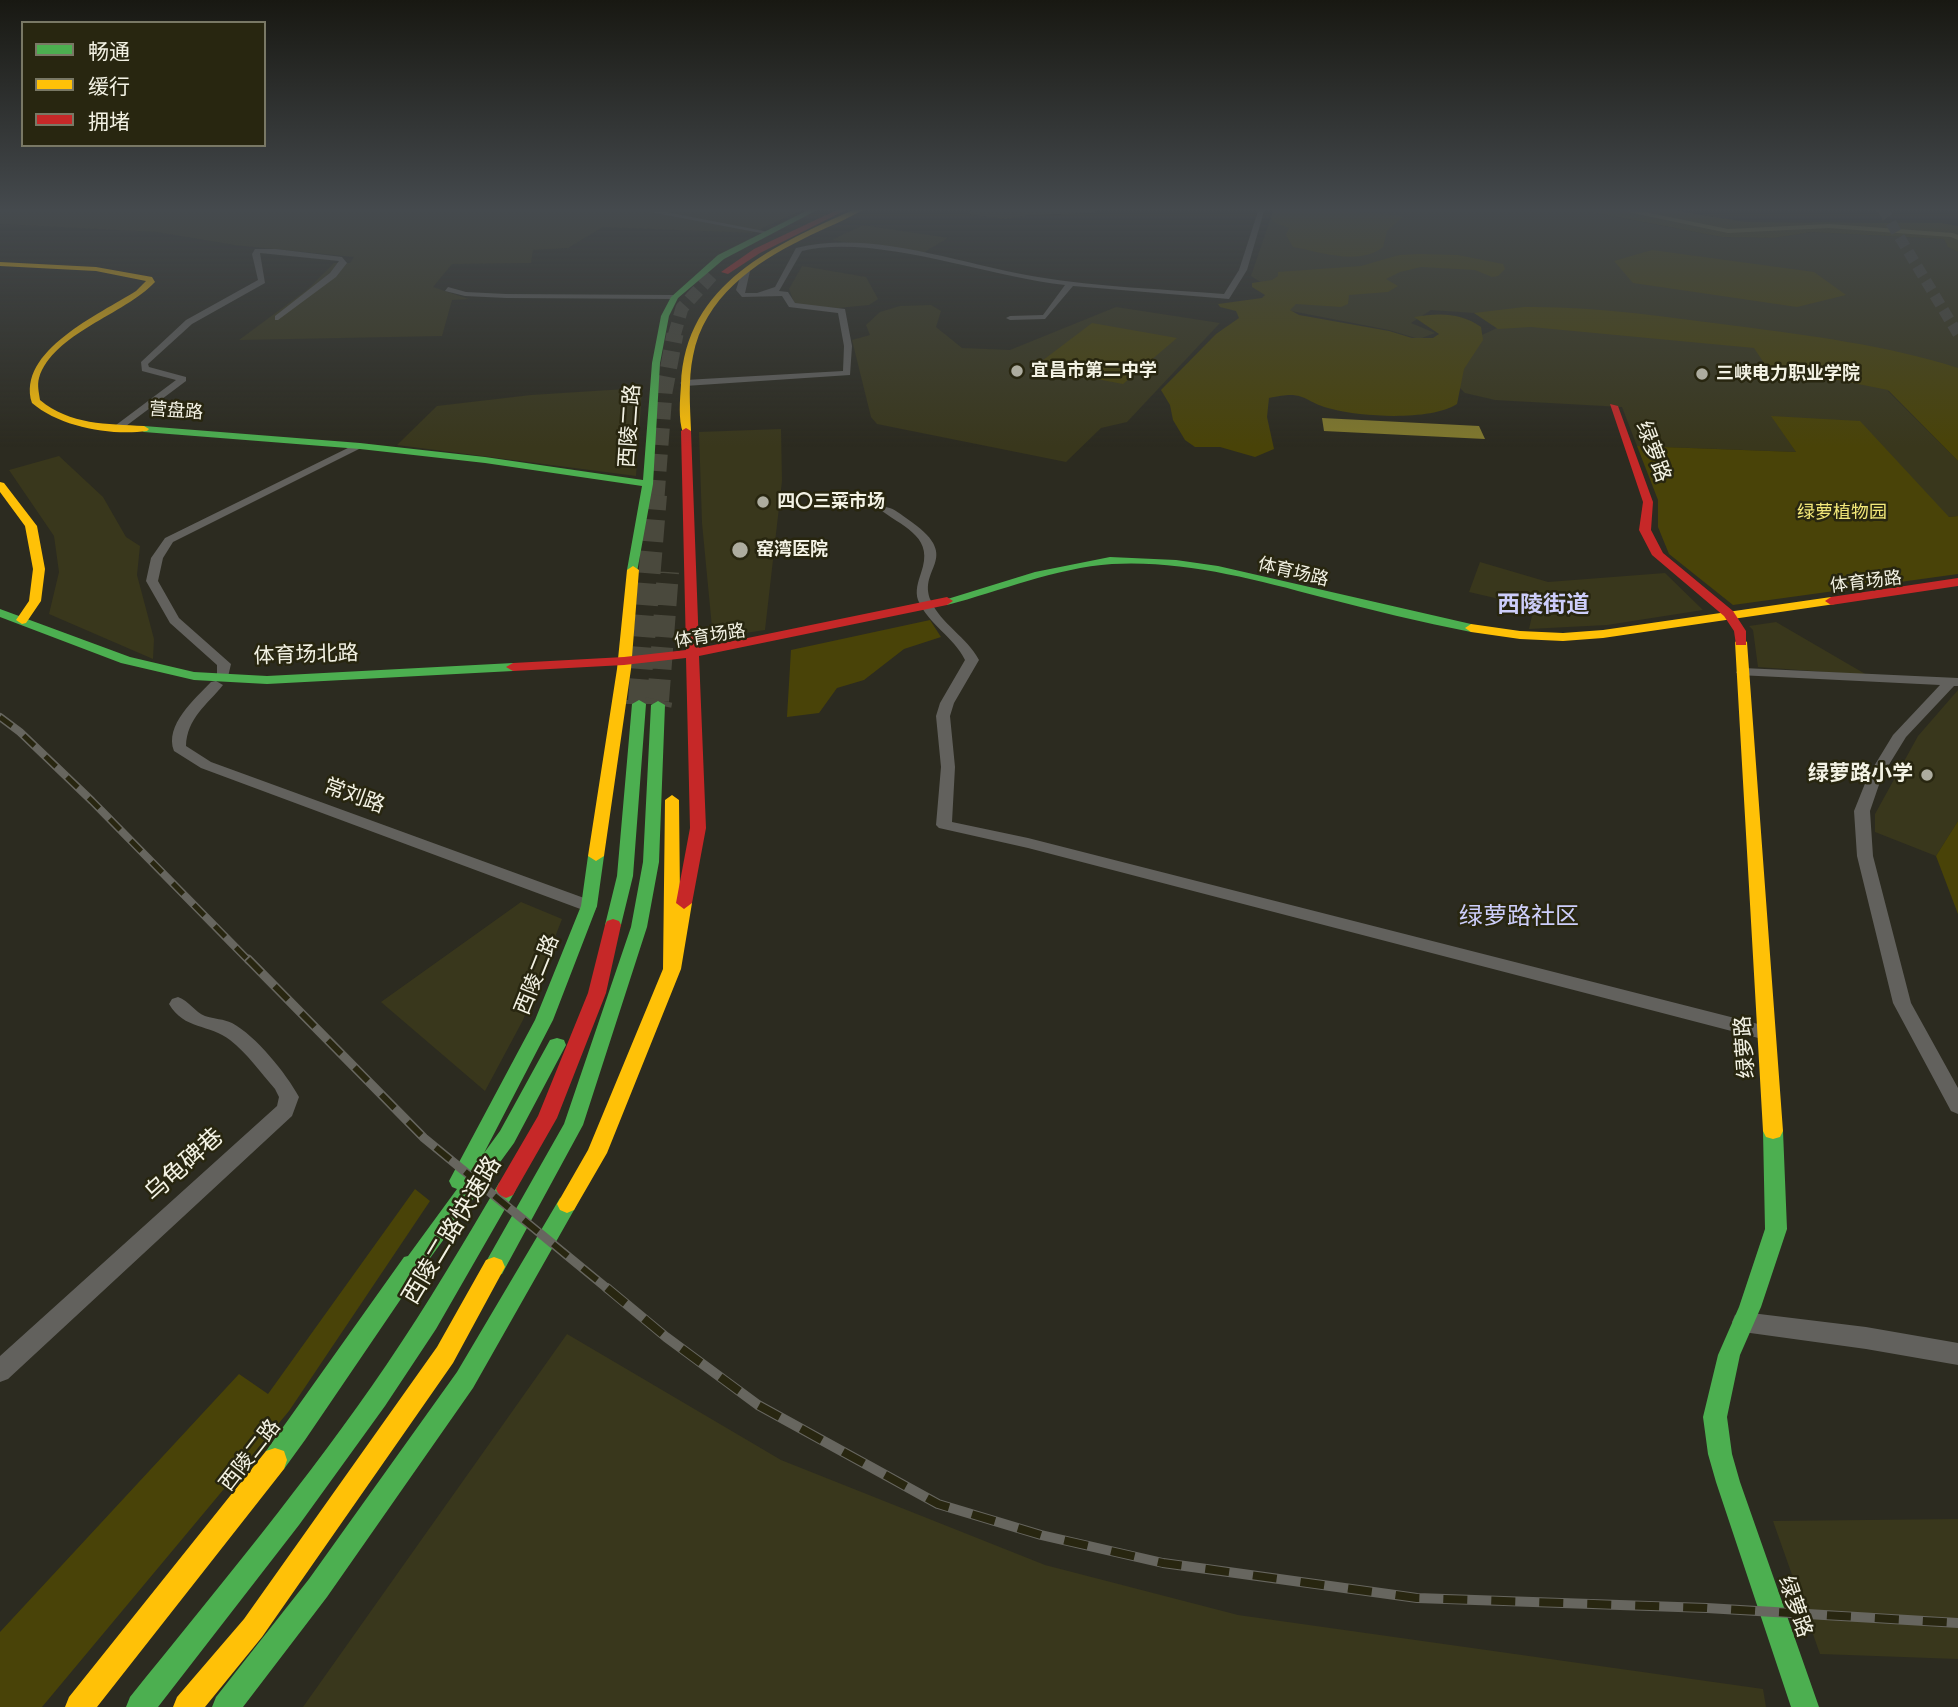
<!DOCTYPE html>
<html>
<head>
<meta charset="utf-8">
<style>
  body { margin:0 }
  #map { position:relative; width:1958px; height:1707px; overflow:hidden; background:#2c2b20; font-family:"Sofia Sans Condensed","Noto Sans SC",sans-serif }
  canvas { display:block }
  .legend { position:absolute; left:21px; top:21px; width:245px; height:126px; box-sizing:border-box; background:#282610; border:2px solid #797865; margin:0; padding:9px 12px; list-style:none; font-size:21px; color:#f3f2e4 }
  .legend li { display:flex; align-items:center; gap:14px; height:35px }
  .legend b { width:35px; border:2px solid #797865 }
</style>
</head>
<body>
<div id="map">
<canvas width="1958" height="1707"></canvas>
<ul class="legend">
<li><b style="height:9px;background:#4caf50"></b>畅通</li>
<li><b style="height:9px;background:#ffc107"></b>缓行</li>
<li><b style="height:9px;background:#c62828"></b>拥堵</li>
</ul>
</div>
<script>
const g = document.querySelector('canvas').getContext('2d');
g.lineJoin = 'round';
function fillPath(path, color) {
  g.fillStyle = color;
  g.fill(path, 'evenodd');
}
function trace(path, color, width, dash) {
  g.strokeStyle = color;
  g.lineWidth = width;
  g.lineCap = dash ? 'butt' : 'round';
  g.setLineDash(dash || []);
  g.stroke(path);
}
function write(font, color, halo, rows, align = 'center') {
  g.font = font + ' "Sofia Sans Condensed","Noto Sans SC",sans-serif';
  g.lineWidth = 5;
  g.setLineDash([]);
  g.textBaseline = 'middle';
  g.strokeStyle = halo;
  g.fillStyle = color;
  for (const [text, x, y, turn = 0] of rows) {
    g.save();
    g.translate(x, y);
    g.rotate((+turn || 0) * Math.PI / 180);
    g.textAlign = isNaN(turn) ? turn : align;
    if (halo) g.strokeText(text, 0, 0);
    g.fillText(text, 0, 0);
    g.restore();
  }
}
const built = new Path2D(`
  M0 208H807L752 233 603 227 568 248 533 250 531 263 452 264 433 287 469 299 452 300 442 336 239 340 308 289 334 263H350L354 257 234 245 157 232 0 224Z
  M975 208H1110L1095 209V213L1030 215 1006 219 972 215 969 213Z
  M1274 208 1585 211 1722 237 1773 238 1811 232 1945 239 1948 247 1958 252V389L1888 391 1958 461V516L1949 517 1772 416 1796 452 1637 446 1622 407 1495 400 1465 393 1430 359 1497 328 1474 313 1431 310 1411 323 1435 333 1419 339 1389 330 1286 310 1287 299 1251 276Z
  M863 225 948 238 921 254 832 240Z
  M802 266 866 277 878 299 869 305 838 308 795 305 789 289Z
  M931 305 941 311 936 327 962 348 1010 350 1116 307 1220 323 1127 422 1101 428 1066 462 877 424 871 417 852 340 870 335 866 325 880 312 900 306Z
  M642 388 636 476 397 445 437 406 531 395Z
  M781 429 782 481 765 630 713 638 702 523 699 432Z
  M59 456 103 497 126 537 140 546 137 575 154 639 153 659 49 614 59 572 54 536 9 470Z
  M1480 562 1548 582 1665 573 1703 610 1607 625 1529 629 1534 607 1469 592Z
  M1776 622 1867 675 1758 667 1753 630 1749 626Z
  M1958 690V821L1936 856 1875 832V814L1918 736Z
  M521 902 562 919 523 1020 485 1091 381 1002Z
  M567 1334 781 1460 1045 1565 1238 1615 1763 1689 1766 1707H303Z
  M1958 1519V1659L1820 1654 1773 1521Z`);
const green = new Path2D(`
  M1276 208H1343C1361 217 1384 211 1403 217L1387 231 1383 247C1359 266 1321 252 1293 247L1286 235 1289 228 1273 222 1271 216Z
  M1400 208H1659L1746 222 1942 223 1958 226V252L1948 247 1944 239 1812 232 1773 238 1722 237 1585 211Z
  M1652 250 1814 272 1846 295 1797 307 1633 283 1614 261Z
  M1419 254 1458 255 1503 264 1505 269 1498 276 1492 277 1475 270 1421 267 1400 272 1386 279 1398 286 1388 292 1349 295 1348 304 1341 307 1296 304 1290 310 1299 315 1389 331 1412 338H1433L1439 334 1414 317C1438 313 1460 312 1481 327L1483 340 1464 369 1457 404C1431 421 1362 417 1332 409 1302 402 1307 389 1269 398L1267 417 1274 449 1255 457 1220 447H1195L1185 440 1173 420 1170 405 1161 390 1216 334 1239 318 1236 311 1220 307 1218 304 1262 298 1265 295 1252 287V283L1272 280 1278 276V272L1361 266 1399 255Z
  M1524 307C1596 306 1666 317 1737 326 1811 336 1887 345 1958 368V461L1888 390 1833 379 1770 372 1754 348 1531 327 1498 329 1474 313Z
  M1092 323 1177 338 1123 384 1034 367Z
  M1771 416 1860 421 1949 517 1958 516V574L1733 605 1669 554 1658 527V500L1637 446 1796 452Z
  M930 620 941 637 904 649 864 680 837 688 819 713 787 717 791 650Z
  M1958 821V914L1936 856Z
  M415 1189 430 1201 289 1411 42 1707H0V1632L239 1374 268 1394Z`);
const water = new Path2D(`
  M1322 418 1479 426 1485 439 1324 431Z`);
const canal = new Path2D(`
  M1609 208H1625L1728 229 1829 224 1953 233 1958 235V240L1951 237 1829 228 1728 233Z`);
const primaryTunnel = new Path2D(`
  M1882 208 1958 334`);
const highwayTunnelFar3 = new Path2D(`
  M674 336 682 308 715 272`);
const highwayTunnelFar2 = new Path2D(`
  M656 497 664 392 675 334`);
const highwayTunnelFar1 = new Path2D(`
  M639 701 656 495
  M658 701 668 572`);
const highwayTunnel = new Path2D(`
  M639 704V700
  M658 705 659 700`);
const street = new Path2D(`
  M629 208H645L769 232 766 234Z
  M1259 208H1265L1247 270 1229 299 1073 286 1045 319 1010 320 1006 318 1010 316 1043 315 1065 285C989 277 874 233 802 251L779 291 788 292 795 303 845 309 852 346 850 375 685 386 680 383 685 380 843 371 844 346 838 313 789 307 782 296 742 297 736 290 742 271 746 269 750 271 745 293H757L775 287 796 248C873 229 962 265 1038 277 1099 287 1162 289 1224 294L1239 270Z
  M255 249H276L342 257 347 263 336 277 278 320H275V316L330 273 339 261 260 253 265 283 192 324 148 364 149 367 186 377V381L122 429H116V425L176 380 142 371 141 362 186 320 258 280 252 254Z
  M448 287 466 292 506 294 675 295 679 297 675 299 506 298 465 296 445 291Z
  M356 444 365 446 173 542 163 558 158 581 179 618 231 664 227 681H217V665L170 623 146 581 151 558 165 538Z
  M882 507C891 506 898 512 906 518 966 558 916 567 931 601 941 624 967 637 979 660L954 703 950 716 955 767 952 822 1028 838 1766 1026 1772 1028 1775 1033 1772 1038 1766 1040 1028 848 939 828 936 825 941 767 936 716 940 703 965 660C954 637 928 624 918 600 915 591 918 582 921 573 934 538 907 529 882 511Z
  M1743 668 1958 678V686H1954L1906 737 1882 776 1870 811 1873 856 1911 1003 1958 1088V1114L1951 1111 1893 1003 1857 856 1854 811 1868 776 1893 735 1940 685 1738 675 1736 672Z
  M216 681 223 685C207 705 187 718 186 746L211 762 595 902 597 906 595 910H583L201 768 174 751C164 725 195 699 211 682Z
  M178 997C189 1001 195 1012 205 1016 214 1019 224 1019 232 1023 256 1036 286 1073 299 1097L292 1116 8 1379 0 1382V1356L277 1106 279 1097 275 1089C261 1073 247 1053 230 1040 210 1024 184 1030 169 1004L172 999Z
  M1743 1312 1866 1327 1958 1343V1365L1866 1349 1743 1332 1735 1329 1732 1322 1735 1315Z`);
const fast = new Path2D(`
  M812 208H821L724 259 678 298 669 316 660 363 653 484 637 572H629L627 570 642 486 485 463 360 449 144 432 139 429 144 426 360 443 485 457 643 480 652 363 661 316 671 297 718 255Z
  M1110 557 1176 560 1218 566 1471 624 1477 628 1471 632C1421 622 1371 610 1321 597 1254 579 1182 560 1112 564 1055 568 1001 591 947 605L941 601 1035 572Z
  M0 609 130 657 194 672 267 676 513 663 520 667 513 671 267 684 194 680 121 663 0 617Z
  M639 700 646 704 633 876 621 925 619 929H607L605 925 617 876 632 704Z
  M658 701 665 705 659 862 647 927 583 1125 502 1274 494 1277 486 1274 483 1267 564 1124 631 927 643 862 651 705Z
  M596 851 604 856 597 906 553 1020 484 1153 500 1131 550 1040 557 1038 564 1040 566 1045 514 1143 409 1287 305 1440 284 1469 275 1472 266 1469 263 1460 266 1451 404 1257 408 1256 457 1189 452 1187 449 1181 535 1020 581 906 588 856Z
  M1773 1123 1780 1125 1783 1131 1787 1229 1761 1307 1740 1355 1727 1417 1732 1454 1740 1482 1819 1707H1791L1716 1482 1708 1454 1703 1417 1718 1355 1739 1307 1765 1229 1763 1131 1766 1125Z
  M506 1180 513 1183 516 1189 513 1195 436 1329 385 1406 299 1525 158 1707H126L130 1697C218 1588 308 1480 387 1364 427 1305 463 1244 499 1183Z
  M567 1195 574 1198 577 1204 574 1210 473 1388 327 1597 243 1707H212L216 1697 309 1579 457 1372 560 1198Z`);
const slow = new Path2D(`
  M857 208H866C847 220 824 228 803 239 754 263 704 298 693 356 688 380 690 406 691 431L683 433C678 419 680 400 681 385 685 282 776 245 857 208Z
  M0 262 96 267 152 277 155 282C124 315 53 333 39 378 37 385 39 393 40 400 70 425 107 424 144 426L149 429 147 431C111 436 60 427 32 403 16 351 100 314 136 291L146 281 96 271 0 266Z
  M0 482 4 483 37 526 45 569 41 601 26 623 22 624 16 620 29 601 33 569 25 526 0 492Z
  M633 566 639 570 631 669 604 856 596 861 588 856 617 669 627 570Z
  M1831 597 1837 601 1835 604 1603 638 1563 641 1520 639 1471 632 1465 628 1471 624 1520 631 1563 633 1603 630Z
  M1741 638 1747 642 1783 1131 1780 1137 1773 1139 1766 1137 1763 1131 1735 642Z
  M672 795 679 800 680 898 690 899 692 903 681 969 607 1153 574 1210 567 1213 560 1210 557 1204 588 1150 663 969 665 800Z
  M494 1257 502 1260 505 1267 453 1363 262 1637 205 1707H173L177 1697 244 1619 437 1347 486 1260Z
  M275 1448 284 1451 287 1460 284 1469 97 1707H65L69 1697 266 1451Z`);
const jam = new Path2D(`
  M841 208H850L760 253 728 274 721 272 754 249Z
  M1610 404 1618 406 1653 502 1651 530 1663 553 1733 611 1746 631V645H1736L1734 631 1724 616 1652 555 1639 530 1643 502Z
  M686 428 691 431 699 648 947 597 953 601 947 605 699 656 706 828 692 903 684 909 676 903 690 828 686 658 624 665 513 671 506 667 513 663 624 657 686 650 681 431Z
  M1958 578V586L1831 605 1825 601 1831 597Z
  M613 919 619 921 621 925 606 993 557 1118 513 1195 506 1198 499 1195 496 1189 499 1183 538 1116 588 993 605 925 607 921Z`);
const railFar2 = new Path2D(`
  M0 717 20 732 92 801 249 961`);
const railFar1 = new Path2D(`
  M248 959 424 1138 609 1290`);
const rail = new Path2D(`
  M607 1288 666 1337 758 1405 938 1504 1041 1535 1163 1563 1417 1598 1707 1608 1958 1623`);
const markers = [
  [1017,371,7,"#adac9f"],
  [1702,374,7,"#adac9f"],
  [763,502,7,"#adac9f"],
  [740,550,9,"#adac9f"],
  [1927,775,7,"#adac9f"]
];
const farPoinames = [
  ["宜昌市第二中学",1031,371],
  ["三峡电力职业学院",1716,374],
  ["四〇三菜市场",777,502],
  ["窑湾医院",756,550]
];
const farStreetnames = [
  ["营盘路",176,412,4],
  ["体育场路",1293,573,13],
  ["体育场路",1866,583,-7],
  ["体育场路",710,637,-9]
];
const farParknames = [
  ["绿萝植物园",1842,513]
];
const streetNames = [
  ["西陵二路",631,426,-86],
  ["绿萝路",1652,452,70],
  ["体育场北路",306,656,-2],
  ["常刘路",354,797,20],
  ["西陵二路",538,975,-68],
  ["绿萝路",1746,1047,-94],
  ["西陵二路",251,1456,-52],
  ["绿萝路",1794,1607,71]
];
const poiNames = [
  ["绿萝路小学",1913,775]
];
const farDistrictnames = [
  ["西陵街道",1543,606]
];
const quarterNames = [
  ["绿萝路社区",1519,918]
];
const nearStreetnames = [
  ["乌龟碑巷",185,1166,-42],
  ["西陵二路快速路",453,1231,-59]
];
fillPath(built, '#39371c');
fillPath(green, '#494308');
fillPath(water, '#80782d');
fillPath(canal, '#80782d');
trace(primaryTunnel, '#4a493d', 11, [11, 6]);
trace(highwayTunnelFar3, '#4a493d', 13, [13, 7]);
trace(highwayTunnelFar2, '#4a493d', 17, [17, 9]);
trace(highwayTunnelFar1, '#4a493d', 22, [22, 10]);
trace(highwayTunnel, '#4a493d', 27, [27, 14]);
fillPath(street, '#62615d');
fillPath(fast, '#4caf50');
fillPath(slow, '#ffc107');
fillPath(jam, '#c62828');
trace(railFar2, '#67665f', 8);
trace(railFar1, '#67665f', 9);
trace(rail, '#67665f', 10);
trace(railFar2, '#282610', 5, [15]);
trace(railFar1, '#282610', 6, [19]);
trace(rail, '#282610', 8, [24]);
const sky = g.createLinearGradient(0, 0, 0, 447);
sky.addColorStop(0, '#181812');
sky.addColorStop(0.47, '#454a4e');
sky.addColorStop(1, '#454a4e00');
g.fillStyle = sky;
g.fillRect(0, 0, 1958, 447);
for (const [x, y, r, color] of markers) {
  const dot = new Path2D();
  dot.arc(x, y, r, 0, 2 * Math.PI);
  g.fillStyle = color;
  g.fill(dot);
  trace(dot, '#282610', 2.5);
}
write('bold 18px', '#f3f2e4', '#282610', farPoinames, 'left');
write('18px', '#f3f2e4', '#282610', farStreetnames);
write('18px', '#f3e879', '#282610', farParknames);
write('21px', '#f3f2e4', '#282610', streetNames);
write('bold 21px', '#f3f2e4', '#282610', poiNames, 'right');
write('bold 23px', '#cdcefa', '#282610', farDistrictnames);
write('24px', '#cdcefa', '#282610', quarterNames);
write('24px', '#f3f2e4', '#282610', nearStreetnames);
</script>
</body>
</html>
